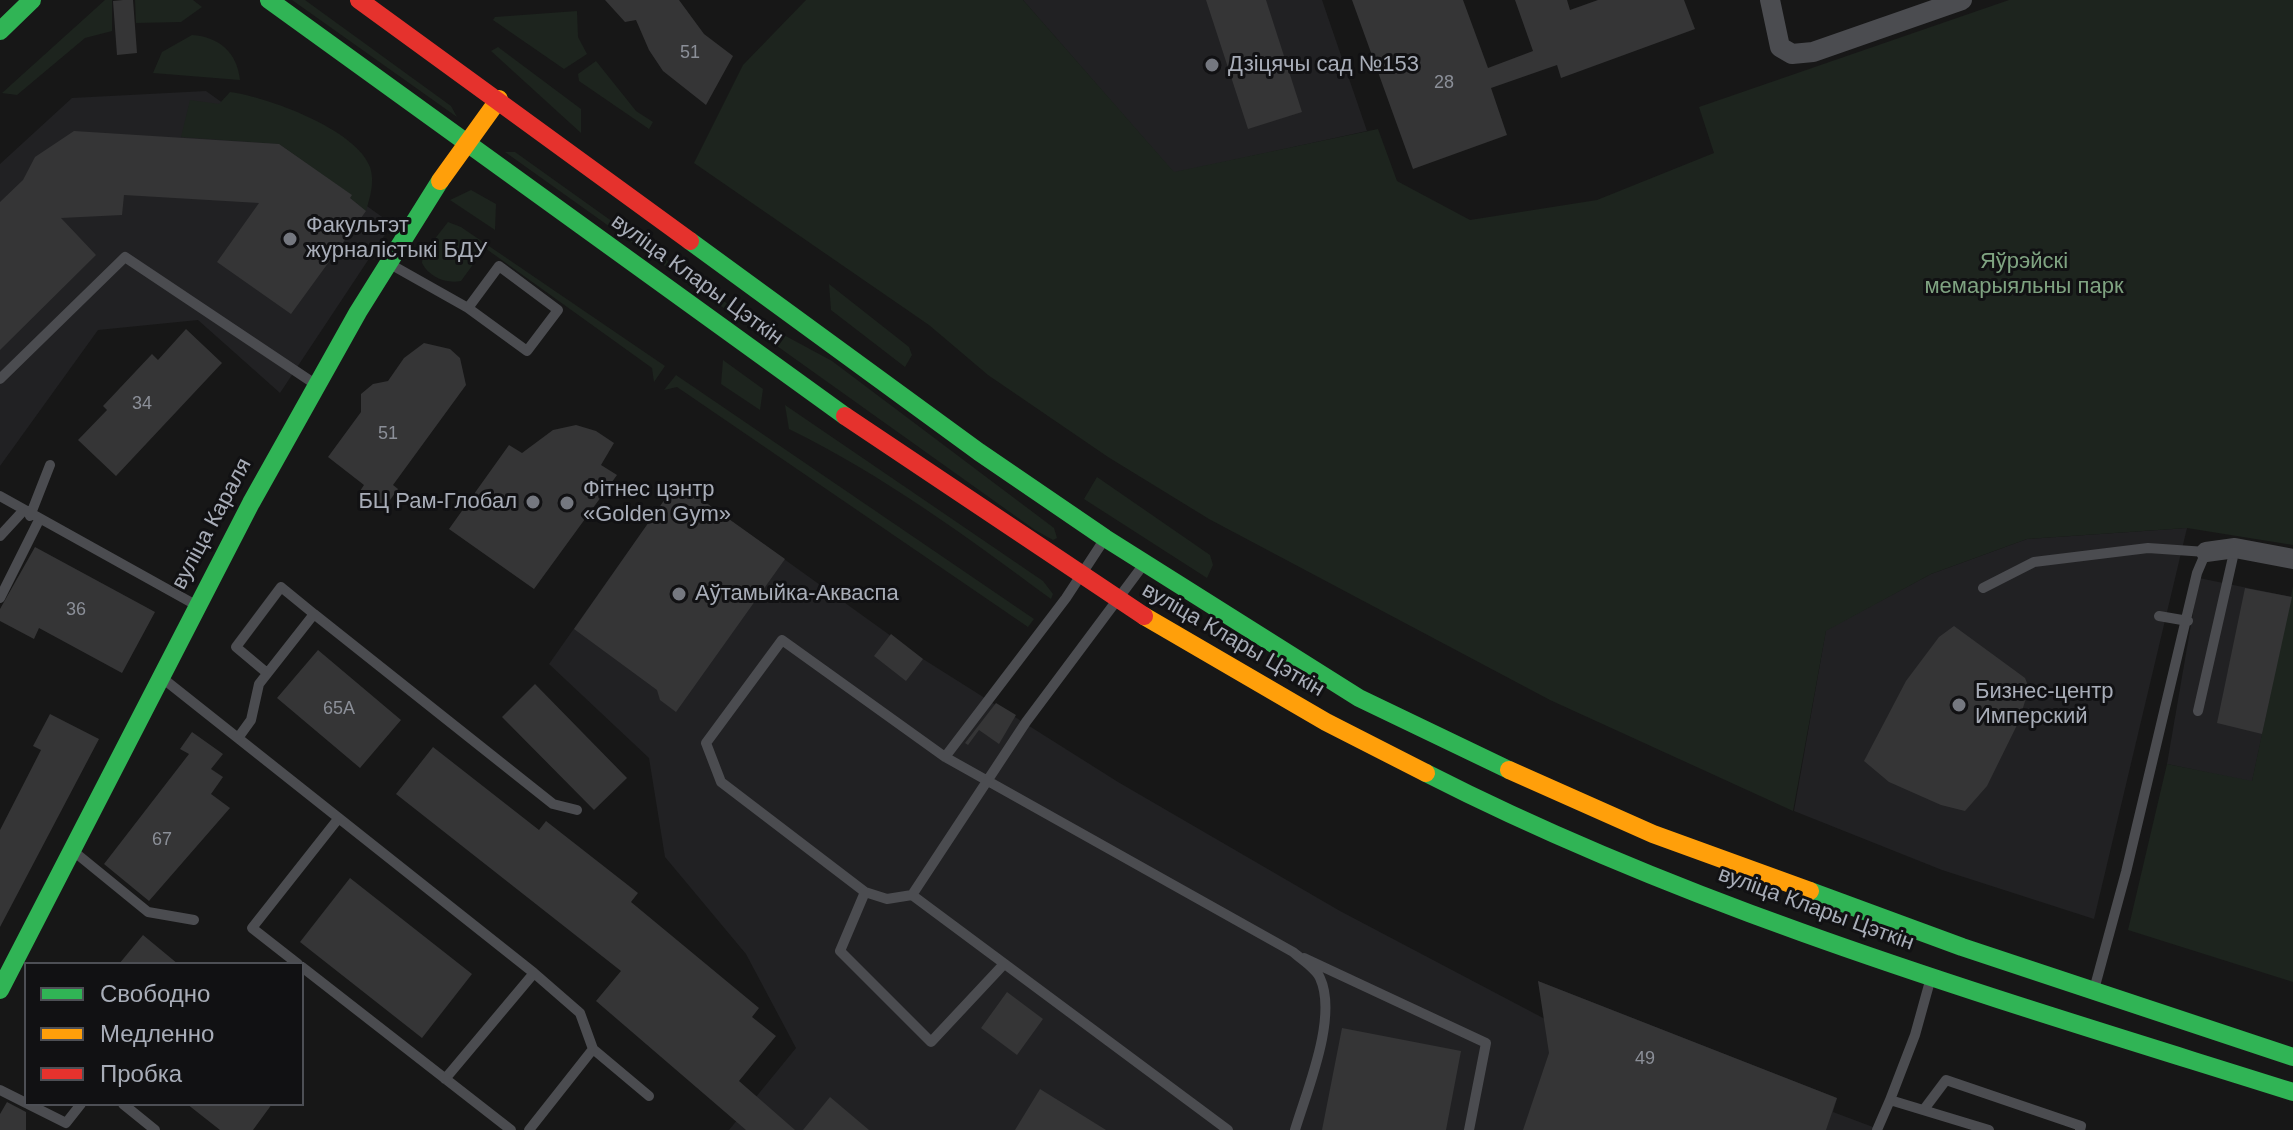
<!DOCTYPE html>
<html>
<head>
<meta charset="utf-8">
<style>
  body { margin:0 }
  #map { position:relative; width:2293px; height:1130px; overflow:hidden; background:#171717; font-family:Helvetica,sans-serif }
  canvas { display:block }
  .legend { position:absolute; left:24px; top:962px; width:280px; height:144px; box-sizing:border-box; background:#111113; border:2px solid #4d4f55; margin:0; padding:10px 14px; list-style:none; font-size:24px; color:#a8adb8 }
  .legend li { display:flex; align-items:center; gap:16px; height:40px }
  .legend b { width:40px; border:2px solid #4d4f55 }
</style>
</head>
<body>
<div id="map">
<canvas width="2293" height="1130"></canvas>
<ul class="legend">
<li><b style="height:10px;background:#30b455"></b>Свободно</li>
<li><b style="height:10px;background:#ff9f0a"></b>Медленно</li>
<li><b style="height:10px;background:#e5322d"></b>Пробка</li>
</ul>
</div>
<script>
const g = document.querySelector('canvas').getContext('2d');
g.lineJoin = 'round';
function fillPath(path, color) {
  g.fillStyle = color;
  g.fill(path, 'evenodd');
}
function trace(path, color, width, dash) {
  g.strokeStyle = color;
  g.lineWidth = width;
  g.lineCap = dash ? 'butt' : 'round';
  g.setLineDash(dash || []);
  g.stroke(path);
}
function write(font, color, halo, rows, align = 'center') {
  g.font = font + ' Helvetica,sans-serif';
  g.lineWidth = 6;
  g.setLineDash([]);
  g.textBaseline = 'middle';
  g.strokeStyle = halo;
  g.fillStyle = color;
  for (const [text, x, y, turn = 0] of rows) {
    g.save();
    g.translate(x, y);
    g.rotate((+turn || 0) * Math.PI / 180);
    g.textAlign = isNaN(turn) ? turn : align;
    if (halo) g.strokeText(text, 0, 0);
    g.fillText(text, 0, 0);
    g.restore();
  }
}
const built = new Path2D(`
  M1023 0H1322L1367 131 1174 173Z
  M206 91 392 224 280 393 198 320 98 330 0 466V164L72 98Z
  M677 482 923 659 1118 782 1340 911 1545 1019 1538 981 1837 1098 1833 1112 1881 1130H729L796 1048 746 954 665 857 649 758 549 664Z
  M2187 528 2094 919 1942 870 1794 811 1826 630 1931 574 2027 539Z
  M2199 578 2292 597 2252 782 2167 764Z`);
const green = new Path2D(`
  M105 0H112V31L85 38 17 95 2 93Z
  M135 0H193L202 7 181 22 136 23Z
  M292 0H305L451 106 457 117Z
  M806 0H1023L1174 172 1378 129 1397 181 1470 220 1597 200 1714 153 1699 107 2009 0H2293V545L2187 528 2027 539 1931 574 1826 631 1793 811 1550 700 1209 519 1108 457 988 375 929 325 694 163 743 65Z
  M577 11 578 37 587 54 564 69 493 20 495 17Z
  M192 35C219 37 237 52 240 80L153 73 162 52Z
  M498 47 581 109V133L491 51Z
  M596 61 636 111 653 122 649 129 579 81 578 74Z
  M230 92C267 97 356 129 370 167 375 182 370 197 366 211L350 198 351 195 279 144 181 137 190 100 219 104Z
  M505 152H515L732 307 832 361 1054 528 1057 538 1053 540 1035 530Z
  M471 190 496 204 495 230 450 200Z
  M448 222 461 227 665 366 654 382 652 368 485 248 461 281C446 284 429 277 422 263L423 254Z
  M829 284 909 347 912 355 905 367 831 310Z
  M723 360 763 389 760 410 721 384Z
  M676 375 1034 619 1028 627 677 387 664 390Z
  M785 405 1043 581 1053 594 1051 599C967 537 883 475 789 429Z
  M1097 477 1210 555 1213 565 1207 578 1084 499Z
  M2293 586V982L2128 930 2167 764 2252 781Z`);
const building = new Path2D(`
  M123 0H133L137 53 117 55 113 1Z
  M605 0H679L704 34 733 56 706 105 663 71 649 50 636 20 625 22Z
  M1206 0H1266L1302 112 1248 129Z
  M1352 0H1463L1488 68 1533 51 1515 0H1567L1570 10 1598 0H1684L1695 29 1561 78 1557 65 1491 88 1507 135 1413 169Z
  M74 131 279 144 352 195 350 198 366 211 291 314 217 262 259 203 124 195 122 215 61 218 96 255 0 350V202L23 180 35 157Z
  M186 329 222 363 116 476 78 440 107 410 103 406 152 354 158 360Z
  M424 343 450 349 460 358 466 385 393 485 398 489 385 507 360 491 364 485 328 457 361 412V394L373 384 388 381 404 358Z
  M576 425 596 431 614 443 601 465 617 475 534 589 449 529 509 445 522 453 553 430Z
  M677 482 785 559 676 712 660 700 657 690 574 629Z
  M35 547 155 612 122 673 39 628 34 639 0 621V609Z
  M2245 588 2292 597 2262 734 2217 723Z
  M1954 626 2025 678 2029 688 2019 721 1987 786 1965 811 1941 805 1889 782 1864 761 1906 681 1939 637Z
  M891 634 923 659 906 681 874 656Z
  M318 650 401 720 360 768 277 698Z
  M535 684 627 778 594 810 502 717Z
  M996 703 1016 715 999 744 979 730 968 745 965 743Z
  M50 714 99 739 0 927V830L41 750 33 746Z
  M192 732 223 754 211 769 223 777 211 794 230 808 149 901 104 864 189 754 180 749Z
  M433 747 539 830 546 821 638 893 631 902 759 1008 752 1017 776 1036 739 1081 795 1130H746L596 1001 621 971 396 794Z
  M350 878 472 974 422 1038 300 942Z
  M143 935 178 964H119Z
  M1538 981 1837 1098 1826 1130H1523L1549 1053Z
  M1007 992 1043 1019 1017 1055 981 1028Z
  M1342 1028 1461 1051 1446 1130H1322Z
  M1040 1089 1106 1130H1015Z
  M830 1097 869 1130H803Z
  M7 1102 26 1112V1130H0V1114Z
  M187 1104H272L253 1130H220Z`);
const lane = new Path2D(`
  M390 264 468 308 527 351 558 310 499 266 468 308
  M0 379 125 257 315 384
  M0 496 194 604
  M30 516 50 465
  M0 536 23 511
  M1983 588 2034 562 2148 548 2206 552 2197 573 2126 872 2095 986
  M0 598 39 520
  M2159 616 2188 621
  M267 673 236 647 281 587 314 614
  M161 677 534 973 445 1079
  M2198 711 2235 548
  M238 738 251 720 259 684 314 614 553 804 577 810
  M945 757 1066 598 1102 543
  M72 850 148 912 194 920
  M865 892 840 951 931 1042 1004 964
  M912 895 1026 722 1141 568
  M1304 958 1486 1043 1469 1130
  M298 964 252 928 338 819
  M302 967 511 1130
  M534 973 580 1013 593 1049 649 1096
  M1930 981 1915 1035 1890 1100 1989 1130
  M0 1090 26 1103
  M28 1104 66 1123 81 1104
  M123 1104 155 1130
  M1925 1108 1946 1080 2081 1126 2080 1130
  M529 1130 593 1049
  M1228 1130 912 895 887 899 865 892 721 782 706 743 782 640 945 757 1293 952C1301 959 1316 968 1320 978 1338 1017 1307 1090 1295 1130
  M1877 1130 1890 1100`);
const street = new Path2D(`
  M1770 0 1780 47 1792 54 1813 52 1962 0
  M2206 552 2235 548 2293 559`);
const fast = new Path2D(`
  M269 0 845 416
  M0 31 32 0
  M690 241 979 452 1105 538 1359 698 1509 770
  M1426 773C1700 913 2001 1000 2293 1092
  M1810 891 1962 947 2293 1057
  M0 990 251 503 358 312 440 181`);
const slow = new Path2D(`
  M440 181 499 99
  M1144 616 1326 722 1426 773
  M1509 770 1653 834 1810 891`);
const jam = new Path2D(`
  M359 0 690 241
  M845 416 1144 616`);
const markers = [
  [1212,65,8,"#757880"],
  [290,239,8,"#757880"],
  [533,502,8,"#757880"],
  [567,503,8,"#757880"],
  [679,594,8,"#757880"],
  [1959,705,8,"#757880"]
];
const numberNames = [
  ["51",690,53],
  ["28",1444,83],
  ["34",142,404],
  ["51",388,434],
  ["36",76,610],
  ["65А",339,709],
  ["67",162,840],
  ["49",1645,1059]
];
const poiNames = [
  ["Дзіцячы сад №153",1228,65],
  ["Факультэт",306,226],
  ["журналістыкі БДУ",306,251],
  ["Фітнес цэнтр",583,490],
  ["«Golden Gym»",583,515],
  ["БЦ Рам-Глобал",517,502,"right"],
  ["Аўтамыйка-Акваспа",695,594],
  ["Бизнес-центр",1975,692],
  ["Имперский",1975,717]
];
const parkNames = [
  ["Яўрэйскі",2024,262],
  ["мемарыяльны парк",2024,287]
];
const streetNames = [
  ["вуліца Клары Цэткін",697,280,36],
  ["вуліца Караля",212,524,-62],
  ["вуліца Клары Цэткін",1233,640,30],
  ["вуліца Клары Цэткін",1816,909,20]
];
fillPath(built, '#212123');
fillPath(green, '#1d241e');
fillPath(building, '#353536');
trace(lane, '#4b4c50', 10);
trace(street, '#4b4c50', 20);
trace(fast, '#30b455', 18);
trace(slow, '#ff9f0a', 18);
trace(jam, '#e5322d', 18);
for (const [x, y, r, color] of markers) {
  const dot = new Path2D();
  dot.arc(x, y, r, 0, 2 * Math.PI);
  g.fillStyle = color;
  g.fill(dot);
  trace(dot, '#111113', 3);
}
write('18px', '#8b8f98', null, numberNames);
write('22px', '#a8adb8', '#111113', poiNames, 'left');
write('22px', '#7fa381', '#111113', parkNames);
write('22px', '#a8adb8', '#111113', streetNames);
</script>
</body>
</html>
